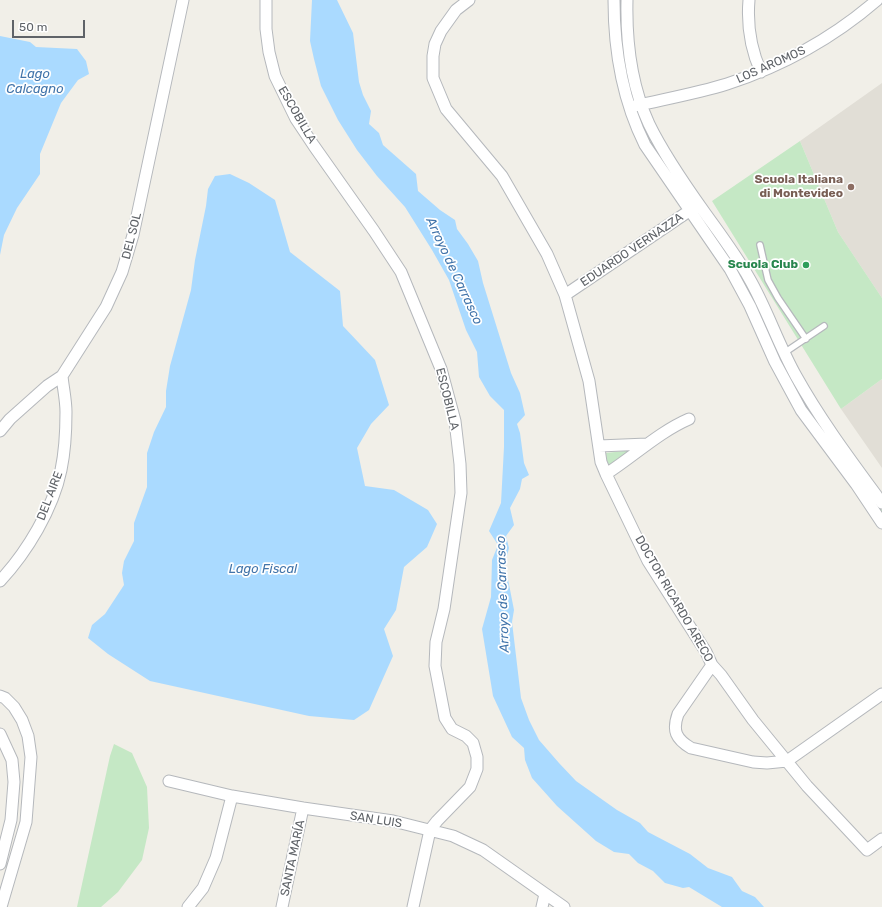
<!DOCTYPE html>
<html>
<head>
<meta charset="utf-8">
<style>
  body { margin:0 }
  #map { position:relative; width:882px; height:907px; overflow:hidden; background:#f1efe8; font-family:Rubik,sans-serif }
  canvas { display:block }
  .scale { position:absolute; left:12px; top:20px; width:73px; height:18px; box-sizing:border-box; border:2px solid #5f6368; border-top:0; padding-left:5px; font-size:12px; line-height:14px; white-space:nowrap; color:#5f6368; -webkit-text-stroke:3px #fff; paint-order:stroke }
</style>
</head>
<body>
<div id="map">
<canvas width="882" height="907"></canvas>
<div class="scale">50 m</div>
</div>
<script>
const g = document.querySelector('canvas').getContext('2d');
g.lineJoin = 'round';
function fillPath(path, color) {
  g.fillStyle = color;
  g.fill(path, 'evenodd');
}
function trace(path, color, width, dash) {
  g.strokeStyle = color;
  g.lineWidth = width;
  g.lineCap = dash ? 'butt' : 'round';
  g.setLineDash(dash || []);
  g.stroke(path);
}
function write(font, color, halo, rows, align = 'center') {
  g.font = font + ' Rubik,sans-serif';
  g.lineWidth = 3.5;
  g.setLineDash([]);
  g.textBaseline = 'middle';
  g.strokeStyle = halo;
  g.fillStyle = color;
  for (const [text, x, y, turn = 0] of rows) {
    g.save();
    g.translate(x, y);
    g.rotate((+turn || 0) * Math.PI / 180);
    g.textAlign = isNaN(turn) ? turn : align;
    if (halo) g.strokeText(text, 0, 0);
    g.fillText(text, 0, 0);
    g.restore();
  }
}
const education = new Path2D(`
  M882 83V298L838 232 800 141Z
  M882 379V468L841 409Z`);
const green = new Path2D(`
  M619 0H623L634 99 633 100 631 99 621 51Z
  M800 141 838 232 882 298V379L841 409 712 201Z
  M698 210 741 272 820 423 882 510V518L804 407 695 213Z
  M633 450 610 467 607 461 606 453Z
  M114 744 132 753 147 787 149 828 142 860 118 892 101 907H77L110 756Z`);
const water = new Path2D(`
  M312 0H337L353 33 359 82 363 95 371 111 369 124 379 133 383 145 416 174 418 191 440 210 455 220 457 229 468 244 478 261 483 283 511 373 520 393 525 415 517 424 520 433 524 463 529 475 522 479 520 489 510 508 514 525 506 536 509 548 505 564 514 610 512 622 521 698 529 720 539 740 559 763 576 781 617 810 640 823 648 832 690 854 708 868 732 877 742 891 755 897 764 907H722L689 887 683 888 665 883 653 871 638 863 629 854 614 852 596 841 557 806 532 778 525 760 524 748 512 737 493 696 482 629 491 597 492 560 498 545 489 531 501 503 504 447V410L490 396 479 377 477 352 466 330 449 280 432 250 405 207 377 176 357 150 338 120 321 86 314 59 310 41Z
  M0 36 30 42 36 47 77 49 86 61 89 74 78 80 61 103 40 154V174L17 208 4 235 0 255Z
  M230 174 249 183 275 200 290 252 340 291 343 326 375 360 389 405 371 424 357 448 365 486 394 490 428 510 437 524 427 547 404 567 396 610 384 629 393 656 369 710 354 720 309 716 150 681 108 654 88 638 92 625 105 614 124 585 122 573 124 561 134 541V523L147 487V453L154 432 166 407V391L170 366 191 290 195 260 206 206 208 189 215 176Z`);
const lane = new Path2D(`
  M760 245 768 280 778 298 806 339
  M784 353 824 326`);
const street = new Path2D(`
  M266 0V29L269 52 275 76 296 119 314 146 374 231 401 272 441 369 455 421 460 464 461 493 444 609 436 642 435 666 445 718 452 729 466 736 473 743 477 757V769L470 787 437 821 430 830 413 907
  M469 0 456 10 441 31 435 44 433 56V78L446 109 502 176 547 254 565 295 589 381 601 462 606 474 648 561 706 652 712 665 721 675 753 720 807 786 867 850 882 839
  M614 0C614 50 622 99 645 145L730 269 750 306 775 362 801 410 856 484 882 523
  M627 0C626 42 631 85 649 124 664 155 685 185 705 213 720 234 736 255 749 278 767 309 778 344 796 376 821 421 852 462 882 503
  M749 0C747 24 751 50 761 72
  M635 106C665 99 698 93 727 84 782 66 833 38 877 0
  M565 295 695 207
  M0 431 10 419 47 386 62 376 106 307 122 272 133 235 183 0
  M599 446 647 444
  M606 474C634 456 659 432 689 419
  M0 581C27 552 53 509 61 470 65 451 66 431 66 412 66 400 63 387 62 376
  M712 665 678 714C672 731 676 739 691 748L753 762 767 763 787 761 882 694
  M0 696 5 698 14 707 22 720 28 736 31 757 26 822 1 907
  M0 734 12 760 14 782 11 820 0 864
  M169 781 232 796 303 808 393 821 453 836 483 850 564 907
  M188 907 203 888 216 858 232 796
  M282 907 303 808
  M542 907 545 894`);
const markers = [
  [851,187,4,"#8d6e63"],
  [806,265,4,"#2e9e5b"]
];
const streetNames = [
  ["LOS AROMOS",771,65,-24],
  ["ESCOBILLA",297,115,60],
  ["DEL SOL",132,236,-76],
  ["EDUARDO VERNAZZA",632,250,-34],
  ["ESCOBILLA",447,399,76],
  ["DEL AIRE",50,496,-69],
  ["DOCTOR RICARDO ARECO",674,599,60],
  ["SAN LUIS",376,820,9],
  ["SANTA MARÍA",293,858,-78]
];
const educationNames = [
  ["Scuola Italiana",843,180],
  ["di Montevideo",843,194]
];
const leisureNames = [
  ["Scuola Club",798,265]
];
const waterNames = [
  ["Lago",35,74],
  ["Calcagno",35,89],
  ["Arroyo de Carrasco",454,271,65],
  ["Lago Fiscal",263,569],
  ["Arroyo de Carrasco",503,594,-92]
];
fillPath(education, '#e1ded6');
fillPath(green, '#c5e8c5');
fillPath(water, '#aadaff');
trace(lane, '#b5b8bc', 8);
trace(street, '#b5b8bc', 13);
trace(lane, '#fff', 5.5);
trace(street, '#fff', 11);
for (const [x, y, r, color] of markers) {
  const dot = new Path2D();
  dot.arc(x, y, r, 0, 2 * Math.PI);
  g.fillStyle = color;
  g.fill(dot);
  trace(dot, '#fff', 1.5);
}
write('12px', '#5f6368', '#fff', streetNames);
write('bold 12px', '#785e54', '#fff', educationNames, 'right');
write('bold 12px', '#27864d', '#fff', leisureNames, 'right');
write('italic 13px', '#4174aa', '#fff', waterNames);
</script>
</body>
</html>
